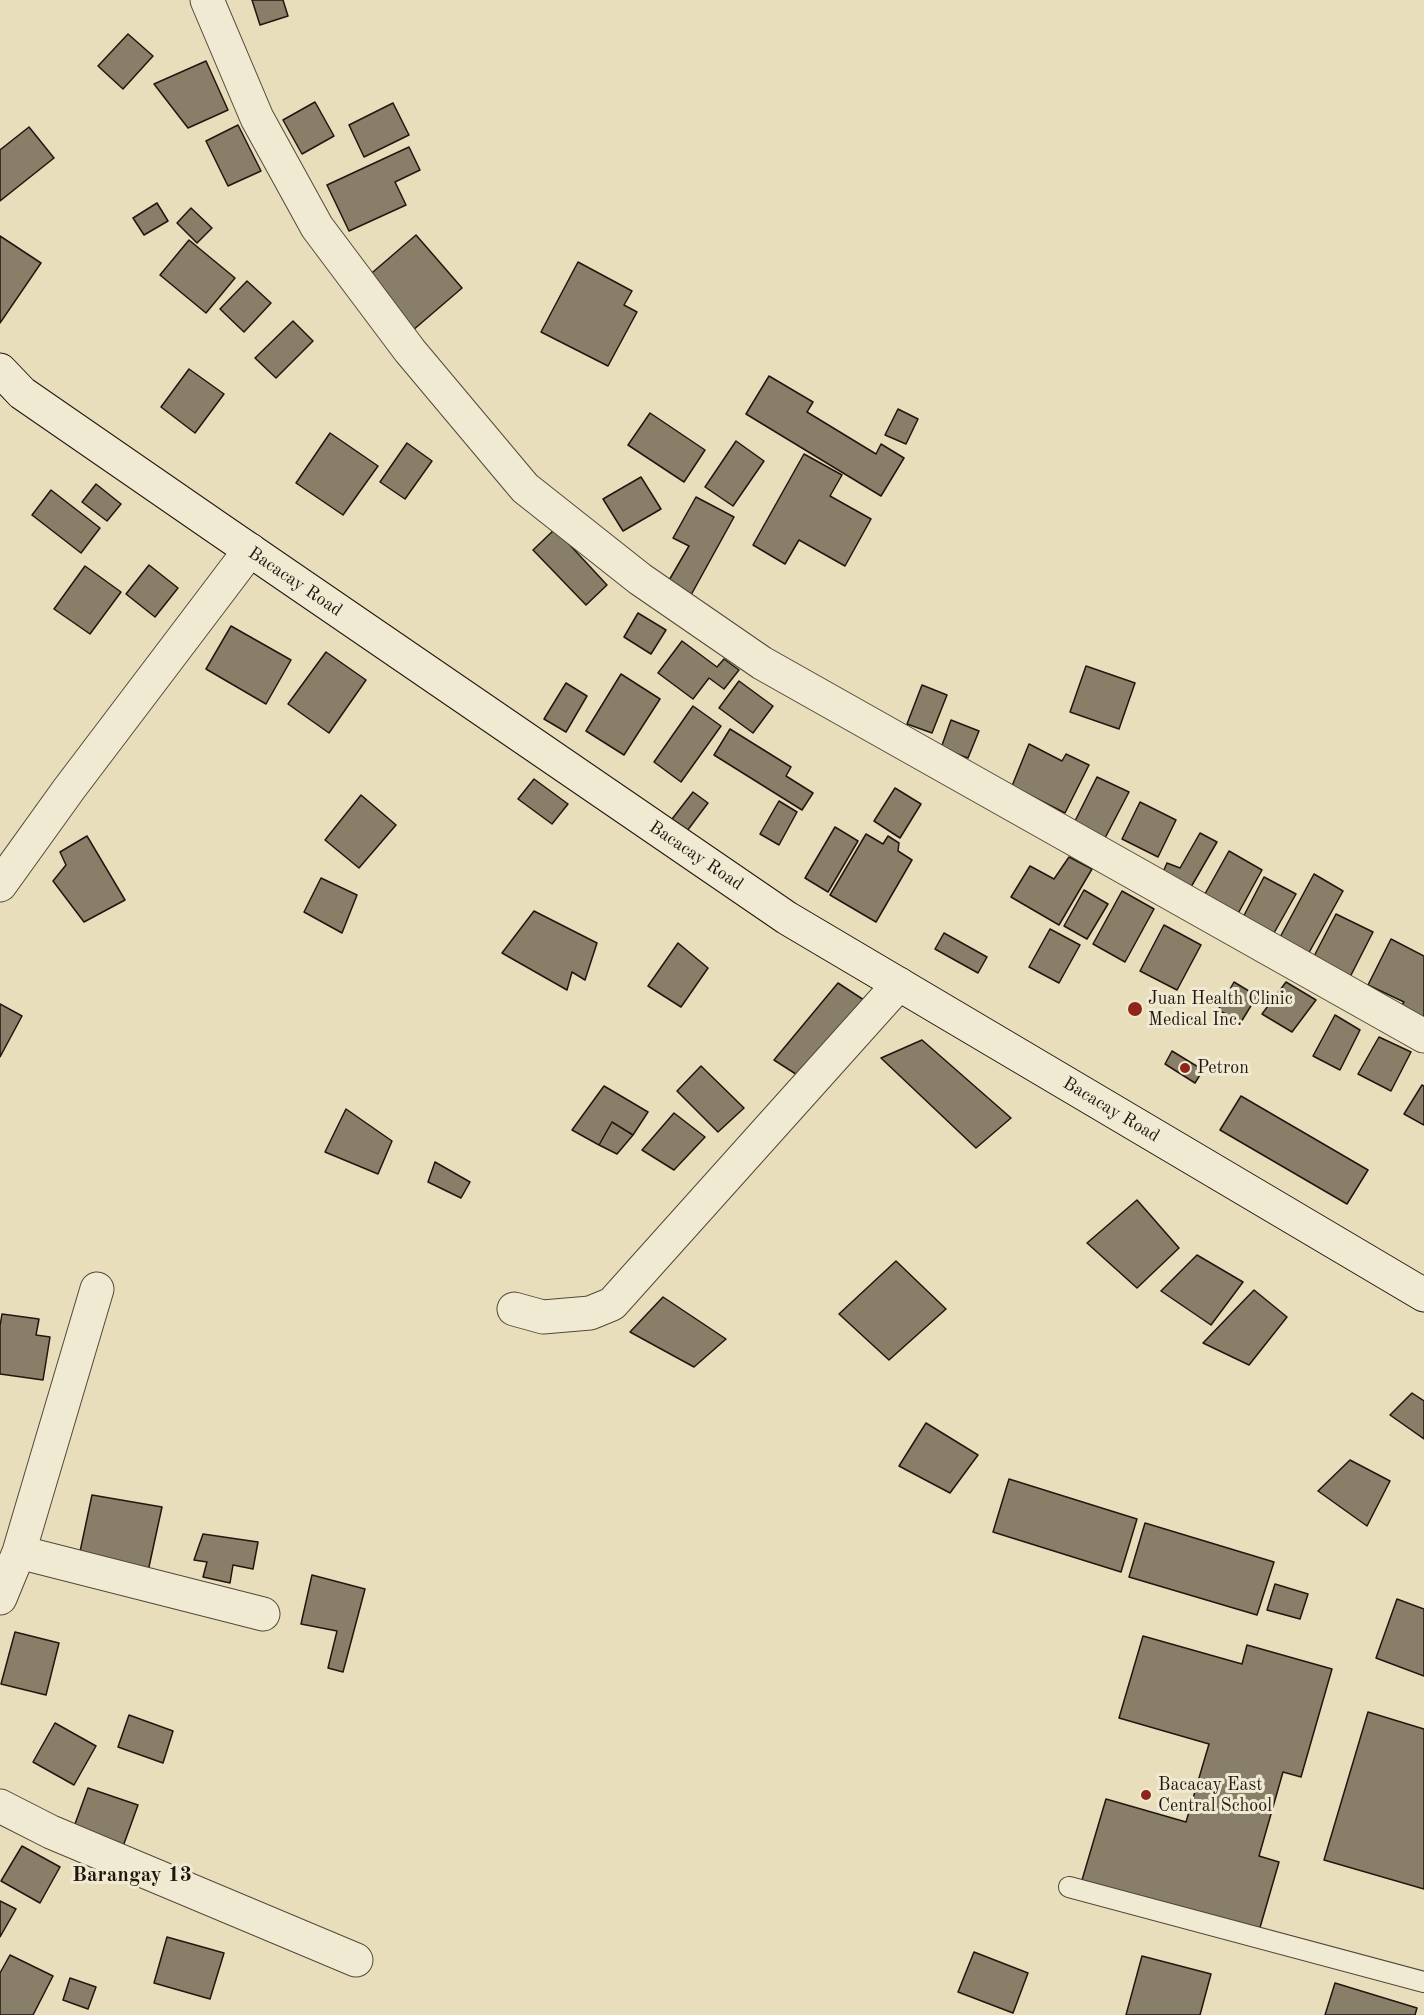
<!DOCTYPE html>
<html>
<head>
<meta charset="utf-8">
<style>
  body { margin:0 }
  canvas { display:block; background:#e8debb }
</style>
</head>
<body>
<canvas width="1424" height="2015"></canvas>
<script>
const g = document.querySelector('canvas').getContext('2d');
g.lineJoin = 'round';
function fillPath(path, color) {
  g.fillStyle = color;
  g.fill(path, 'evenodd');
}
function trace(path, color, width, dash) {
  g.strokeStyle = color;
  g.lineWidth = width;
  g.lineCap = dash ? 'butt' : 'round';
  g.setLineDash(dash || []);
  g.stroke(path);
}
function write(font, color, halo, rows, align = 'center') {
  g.font = font + ' "Old Standard TT",serif';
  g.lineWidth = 6;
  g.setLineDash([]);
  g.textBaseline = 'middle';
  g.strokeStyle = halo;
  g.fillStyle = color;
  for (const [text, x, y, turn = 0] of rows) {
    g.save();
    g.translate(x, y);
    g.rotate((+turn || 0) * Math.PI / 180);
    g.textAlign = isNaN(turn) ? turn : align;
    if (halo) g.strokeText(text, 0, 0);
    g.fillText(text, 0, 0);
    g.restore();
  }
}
const building = new Path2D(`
  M252 0H283L288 16 260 25Z
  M128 34 153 56 123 89 98 66Z
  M206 61 228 110 188 128 154 84Z
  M315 102 334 136 302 154 283 120Z
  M393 103 409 135 364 157 349 125Z
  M238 125 261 171 228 186 206 141Z
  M29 127 54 158 0 201V150Z
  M409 147 420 170 395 182 406 205 349 231 327 185Z
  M157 203 168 221 144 235 133 218Z
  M191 208 212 228 197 243 177 223Z
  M416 235 462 288 412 331 366 278Z
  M0 236 41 263 0 323Z
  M189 240 235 278 206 313 160 275Z
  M578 262 632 291 624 305 637 312 608 366 541 332Z
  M247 281 271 303 244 332 220 309Z
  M293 321 313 341 276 378 255 358Z
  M189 369 224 394 195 433 161 407Z
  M769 376 813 402 807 412 876 454 881 444 904 458 881 496 746 414Z
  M898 409 918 419 906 444 885 435Z
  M650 413 705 450 684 482 628 445Z
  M330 433 378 466 343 515 296 483Z
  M736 441 764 461 733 506 705 487Z
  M407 443 432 461 405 499 380 482Z
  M804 454 842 475 830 496 871 519 845 566 799 540 785 564 753 545Z
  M641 477 661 509 623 531 603 499Z
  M96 484 121 504 107 521 82 502Z
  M51 490 100 528 81 553 32 515Z
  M696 497 734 517 691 595 668 582 689 546 673 538Z
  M555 529 607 585 586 605 533 550Z
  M149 565 178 588 155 617 126 594Z
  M85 566 121 592 90 634 54 609Z
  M638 613 666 630 651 654 624 637Z
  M231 626 291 660 266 704 206 669Z
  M682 641 717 667 724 659 739 670 724 689 709 678 693 699 658 673Z
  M326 652 366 680 329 733 288 704Z
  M1086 666 1135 683 1119 729 1070 712Z
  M621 674 660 699 624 755 586 731Z
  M739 681 773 706 753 733 719 708Z
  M566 683 587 696 566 732 544 719Z
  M922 685 947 695 932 733 907 724Z
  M693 706 721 726 681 782 654 762Z
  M951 720 979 731 968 758 941 748Z
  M730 729 791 767 786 776 813 793 802 810 714 755Z
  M1029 744 1062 761 1066 754 1089 765 1065 813 1012 786Z
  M1097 777 1129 792 1104 840 1074 823Z
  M534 779 568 804 552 824 518 799Z
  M895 788 921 804 900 838 874 821Z
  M693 792 708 803 687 831 672 819Z
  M361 795 396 825 359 868 325 840Z
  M779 801 797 812 779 845 760 834Z
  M1140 802 1176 820 1158 857 1122 839Z
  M835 827 858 841 828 892 805 878Z
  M1200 833 1217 842 1191 887 1163 872 1167 863 1180 868Z
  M866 834 883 844 888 836 899 843 898 851 912 860 876 922 830 895Z
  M87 836 125 900 84 922 53 881 66 865 60 852Z
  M1229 851 1262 870 1235 919 1201 901Z
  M1069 857 1092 869 1059 925 1011 897 1030 866 1054 879Z
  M1314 874 1343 891 1306 958 1278 941Z
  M1264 877 1296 894 1270 940 1240 923Z
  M321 878 357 895 342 933 304 912Z
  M1084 890 1108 904 1087 939 1064 926Z
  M1122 891 1154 909 1125 962 1093 944Z
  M534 911 597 943 585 980 572 972 567 990 502 953Z
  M1336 914 1373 932 1348 981 1312 960Z
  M1164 925 1201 945 1177 990 1140 971Z
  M1050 929 1080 945 1059 983 1029 967Z
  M944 933 987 957 978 973 935 949Z
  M1391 939 1424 956V1021L1399 1009 1404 1002 1368 985Z
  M678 943 708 968 681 1007 648 986Z
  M1234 982 1257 996 1241 1022 1218 1010Z
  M1286 982 1316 1000 1292 1032 1262 1014Z
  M838 983 867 1002 802 1078 774 1060Z
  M0 1004 22 1016 0 1057Z
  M1335 1015 1360 1030 1340 1070 1313 1056Z
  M1379 1037 1411 1052 1391 1091 1358 1074Z
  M922 1040 1011 1118 976 1148 881 1058Z
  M1172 1051 1203 1070 1195 1083 1165 1064Z
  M701 1066 744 1108 718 1132 677 1091Z
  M1422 1085 1424 1086V1125L1404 1114Z
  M604 1086 648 1112 633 1135 612 1122 599 1145 572 1130Z
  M1241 1096 1368 1170 1347 1204 1220 1130Z
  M346 1109 392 1141 378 1174 325 1152Z
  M674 1113 705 1137 674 1170 642 1150Z
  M612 1122 633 1135 617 1154 599 1145Z
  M435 1162 470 1182 461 1198 428 1182Z
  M1137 1200 1179 1248 1137 1288 1087 1243Z
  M1197 1255 1243 1282 1211 1325 1161 1291Z
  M896 1261 946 1309 889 1360 839 1314Z
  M1254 1290 1287 1317 1249 1365 1203 1343Z
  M663 1297 726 1339 694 1367 630 1332Z
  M2 1314 39 1319 36 1335 50 1337 43 1380 0 1374V1326Z
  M1412 1393 1424 1401V1439L1390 1415Z
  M926 1423 978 1455 950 1493 899 1466Z
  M1350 1460 1390 1481 1367 1526 1318 1491Z
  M1009 1479 1137 1519 1121 1572 993 1532Z
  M92 1495 162 1507 147 1576 78 1561Z
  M1145 1523 1274 1562 1257 1615 1129 1577Z
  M203 1534 258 1542 253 1569 233 1565 230 1583 203 1577 207 1562 194 1560Z
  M312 1575 365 1589 343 1672 328 1668 337 1631 301 1624Z
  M1275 1584 1308 1594 1300 1619 1267 1610Z
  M1397 1599 1424 1609V1676L1376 1658Z
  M15 1632 59 1643 46 1695 1 1684Z
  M1143 1636 1242 1664 1247 1645 1332 1669 1301 1777 1283 1772 1259 1856 1279 1862 1259 1931 1082 1880 1106 1799 1186 1822 1209 1744 1119 1718Z
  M1368 1712 1424 1729V1889L1324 1860Z
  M129 1715 173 1731 163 1763 118 1747Z
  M55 1723 96 1746 74 1785 33 1762Z
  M88 1788 138 1805 121 1852 71 1835Z
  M22 1846 60 1867 40 1903 1 1881Z
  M0 1901 16 1909 0 1937Z
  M167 1937 224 1953 210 1999 154 1983Z
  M974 1952 1028 1973 1013 2013 958 1992Z
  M10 1955 53 1976 33 2015H0V1973Z
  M1142 1956 1211 1974 1200 2015H1126Z
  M70 1978 96 1987 88 2009 63 2000Z
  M1335 1983 1417 2008 1415 2015H1325Z`);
const service = new Path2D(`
  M1069 1887 1424 1982`);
const minor = new Path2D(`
  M207 0 257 118 317 227 410 351 525 488 640 579 762 663 1424 1036
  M0 885 69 789 250 550
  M514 1309 543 1317 590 1313 612 1304 899 984
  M19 1552 263 1614
  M0 1598 19 1552 97 1289
  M0 1806 51 1832 356 1960`);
const secondary = new Path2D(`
  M0 370 22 393 219 529 787 918 1424 1295`);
const markers = [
  [1135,1009,8,"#8f2418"],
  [1185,1068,6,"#8f2418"],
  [1146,1795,6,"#8f2418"]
];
const streetNames = [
  ["Bacacay Road",295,582,34],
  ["Bacacay Road",696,856,34],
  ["Bacacay Road",1111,1110,31]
];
const poiNames = [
  ["Juan Health Clinic",1148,999],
  ["Medical Inc.",1148,1020],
  ["Petron",1197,1068],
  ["Bacacay East",1158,1785],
  ["Central School",1158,1806]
];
const quarterNames = [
  ["Barangay 13",132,1875]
];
fillPath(building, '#897e68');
trace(building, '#23160f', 1.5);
trace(service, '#54483a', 22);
trace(minor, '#54483a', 35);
trace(secondary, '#23160f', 35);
trace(service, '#f0ead3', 20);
trace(minor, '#f0ead3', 33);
trace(secondary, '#f0ead3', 33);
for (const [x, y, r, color] of markers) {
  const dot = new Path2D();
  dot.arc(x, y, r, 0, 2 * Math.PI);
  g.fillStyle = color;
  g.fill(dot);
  trace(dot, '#f0ead3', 2);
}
write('18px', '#23160f', '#f0ead3', streetNames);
write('18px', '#23160f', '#f0ead3', poiNames, 'left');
write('bold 21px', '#23160f', '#f0ead3', quarterNames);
</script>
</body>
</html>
